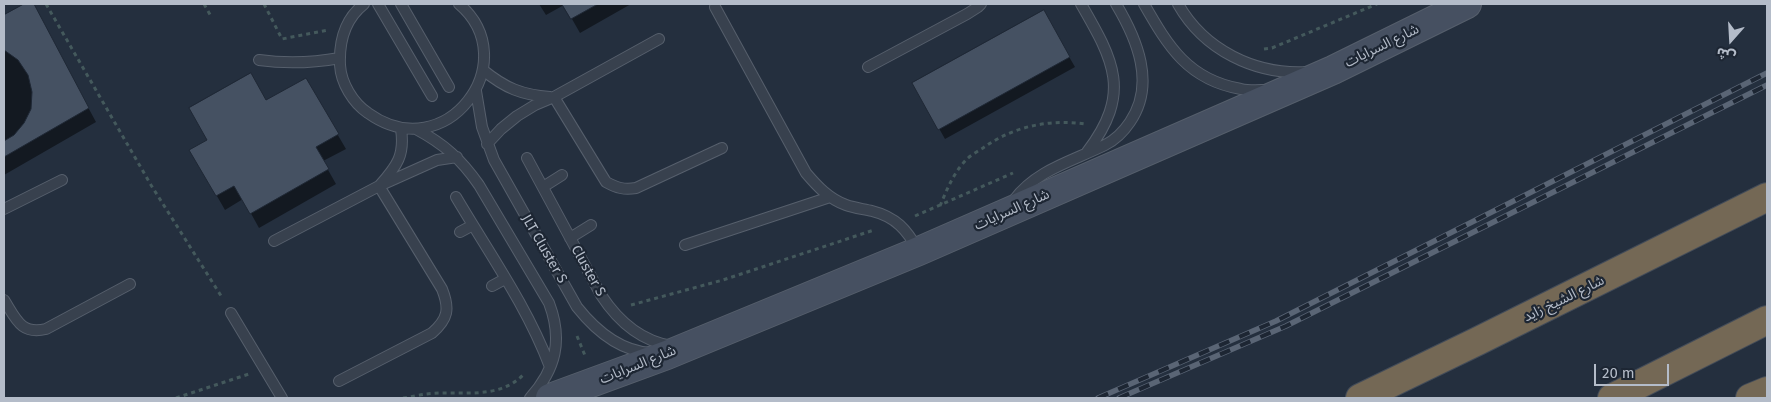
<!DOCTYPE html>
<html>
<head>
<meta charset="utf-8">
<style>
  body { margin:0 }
  #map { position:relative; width:1771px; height:402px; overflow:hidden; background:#242f3e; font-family:"Fira Sans","Noto Sans Arabic",sans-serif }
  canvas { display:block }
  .frame { position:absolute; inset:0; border:5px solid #b4bcc9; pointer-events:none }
  .north { position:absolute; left:1706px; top:15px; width:50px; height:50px; -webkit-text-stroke:4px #1d2633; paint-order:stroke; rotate:199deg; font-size:14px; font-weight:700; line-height:20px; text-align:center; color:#b4bcc9 }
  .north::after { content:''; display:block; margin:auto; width:18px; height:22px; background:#b4bcc9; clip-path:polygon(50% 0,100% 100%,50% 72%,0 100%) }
  .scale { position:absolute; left:1594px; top:364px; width:75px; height:22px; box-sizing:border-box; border:2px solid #b4bcc9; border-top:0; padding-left:6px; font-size:15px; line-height:18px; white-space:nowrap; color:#b4bcc9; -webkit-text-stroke:4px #1d2633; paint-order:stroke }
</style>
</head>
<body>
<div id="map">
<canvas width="1771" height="402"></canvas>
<div class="frame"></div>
<div class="north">ش</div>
<div class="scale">20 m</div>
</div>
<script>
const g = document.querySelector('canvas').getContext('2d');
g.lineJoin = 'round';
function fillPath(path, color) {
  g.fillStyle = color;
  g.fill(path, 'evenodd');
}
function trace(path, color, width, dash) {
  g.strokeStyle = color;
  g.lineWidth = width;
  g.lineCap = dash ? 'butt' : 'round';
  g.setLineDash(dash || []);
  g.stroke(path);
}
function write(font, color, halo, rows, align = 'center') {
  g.font = font + ' "Fira Sans","Noto Sans Arabic",sans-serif';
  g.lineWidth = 4.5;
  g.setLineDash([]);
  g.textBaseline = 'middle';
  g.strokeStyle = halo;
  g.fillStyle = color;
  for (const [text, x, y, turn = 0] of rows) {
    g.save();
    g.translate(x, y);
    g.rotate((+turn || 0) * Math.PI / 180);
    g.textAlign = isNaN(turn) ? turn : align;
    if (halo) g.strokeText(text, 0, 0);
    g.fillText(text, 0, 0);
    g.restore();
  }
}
const shadow = new Path2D(`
  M27 4H32L96 122 4 175V17Z
  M539 4H631L580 33 564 5 546 15Z
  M1043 12 1075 67 945 139 914 84Z
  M305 79 346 149 323 161 336 184 259 228 243 199 225 210 191 151 266 102Z`);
const building = new Path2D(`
  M24 4H34L89 108 4 157V15Z
  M562 4H598L571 19Z
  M1044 10 1070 57 938 130 912 83Z
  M4 50 18 60 28 75 32 92 31 109 24 123 14 135 4 141Z
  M251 73 266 100 306 78 339 134 316 147 329 169 250 214 234 186 216 196 189 150 207 140 189 108Z`);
const path = new Path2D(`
  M46 4 151 185 223 299
  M204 4 212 18
  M264 4 282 39 328 30
  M1264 49 1272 48 1377 4
  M940 206C947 189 954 172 967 159 971 155 978 151 983 148 1014 126 1049 119 1086 124
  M915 216 1013 173
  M631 305 723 280 874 230
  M577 336 586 358
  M176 398 249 374
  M403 398C411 397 419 395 426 394 459 390 497 401 523 375`);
const lane = new Path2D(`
  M364 4C345 19 339 42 340 65 341 83 353 103 368 113 446 169 526 61 459 4
  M378 4 432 96
  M401 4 449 87
  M1081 4C1114 61 1132 93 1087 152
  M1144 4C1168 46 1188 80 1241 89 1249 91 1259 90 1267 90
  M1178 4C1204 50 1255 75 1307 72
  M715 7 806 173C817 186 829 199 846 205 854 208 864 209 872 211 896 217 907 230 918 250
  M259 60C287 64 312 63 340 58
  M868 67 967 14 978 7 981 4
  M483 70C505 88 522 95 550 97
  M476 91 482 127 494 160 577 307C596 331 620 351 651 353
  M554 97 606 182C617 188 624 190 636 188L722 148
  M416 129C444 144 461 159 479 185L549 303C563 340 556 369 530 398
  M487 144 501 129 517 116 535 105 554 97 659 39
  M527 158 601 295C618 321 640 341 672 346
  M380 185C397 166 405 155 401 129
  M543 187 562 175
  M456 197C489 253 527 306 550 367
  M1014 200C1036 170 1073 161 1105 145 1115 140 1124 131 1130 122 1156 84 1137 39 1116 4
  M4 209 62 180
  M460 232 473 225
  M570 238 591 225
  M274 241 379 186 437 160 457 157
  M685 245 830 197
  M492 286 505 279
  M4 300C16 319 21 335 46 329L130 284
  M231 313 282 398
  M339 381 432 333C448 319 450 309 442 289L379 186`);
const secondary = new Path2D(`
  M550 398 667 355 919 251 1333 70 1467 4`);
const highway = new Path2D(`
  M1360 398 1478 341 1767 197
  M1612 398 1767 320
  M1750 398 1767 391`);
const rail = new Path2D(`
  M1098 398 1276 321 1767 73
  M1119 398 1286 326 1767 85`);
const streetNames = [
  ["شارع السرايات",1382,46,-26],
  ["شارع السرايات",1012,210,-24],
  ["JLT Cluster S",544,249,60],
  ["Cluster S",588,271,61],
  ["شارع الشيخ زايد",1564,299,-26],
  ["شارع السرايات",638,365,-22]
];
fillPath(shadow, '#0007');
fillPath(building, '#455162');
trace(building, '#1f2835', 1);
trace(lane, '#565f6c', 12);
trace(secondary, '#565f6c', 30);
trace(highway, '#434c59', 30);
trace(path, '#44595c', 3, [4, 4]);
trace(lane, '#38414e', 10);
trace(secondary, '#465061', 28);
trace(highway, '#746855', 28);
trace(rail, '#5a6575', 5.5);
trace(rail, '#1d2633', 4, [11]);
write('14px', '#b4bcc9', '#1d2633', streetNames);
</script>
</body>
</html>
